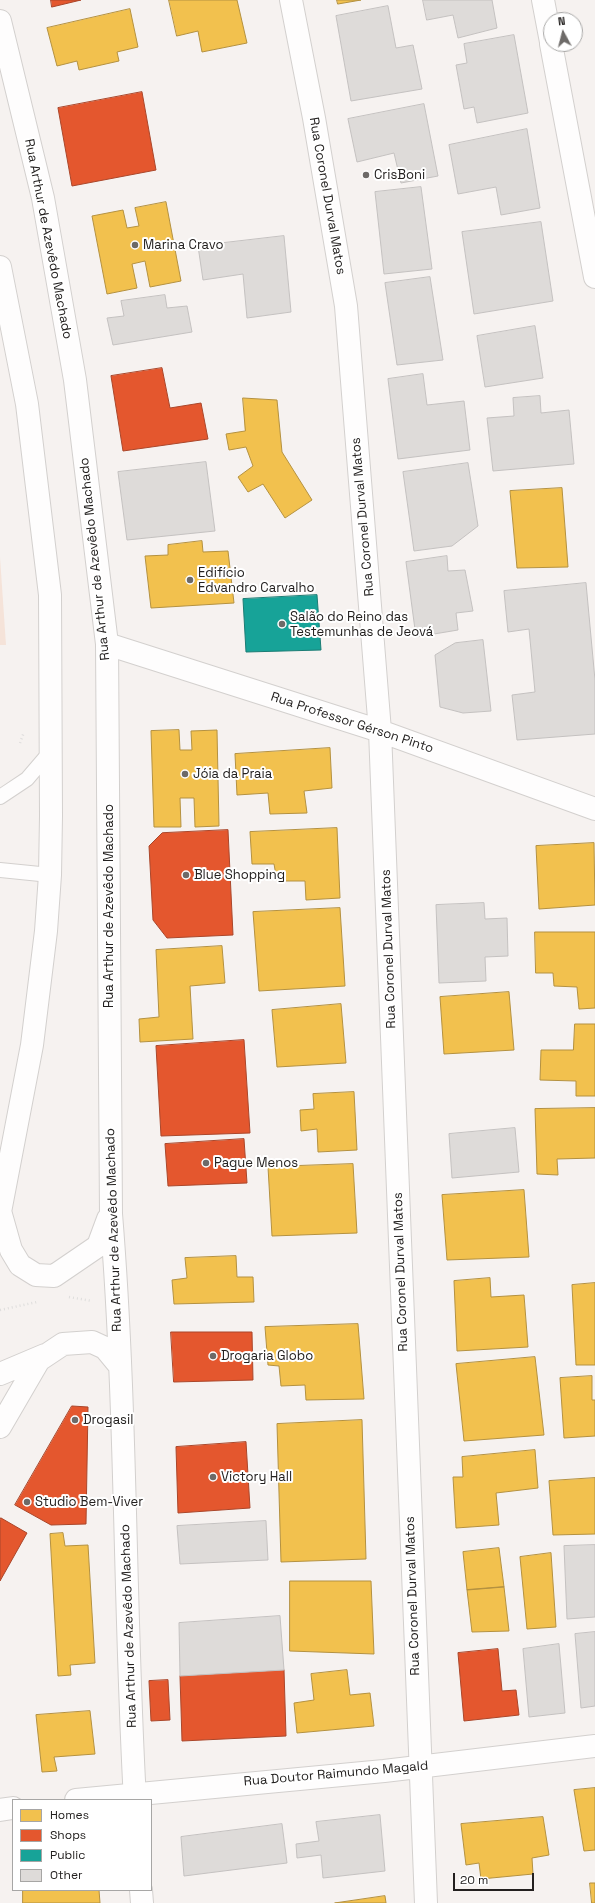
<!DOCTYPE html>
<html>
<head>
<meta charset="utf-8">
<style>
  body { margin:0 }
  #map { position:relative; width:595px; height:1903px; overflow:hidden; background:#f6f2f0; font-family:"Space Grotesk",sans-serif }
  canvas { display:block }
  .legend { position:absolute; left:12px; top:1799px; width:140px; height:92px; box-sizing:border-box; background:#fff; border:1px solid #a7a6a5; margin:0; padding:5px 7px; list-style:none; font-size:12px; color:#23201f }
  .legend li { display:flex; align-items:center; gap:8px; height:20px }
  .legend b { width:20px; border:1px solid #a7a6a5 }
  .north { position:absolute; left:543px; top:12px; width:40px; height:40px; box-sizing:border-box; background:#fff; border:1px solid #a7a6a5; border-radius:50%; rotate:353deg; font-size:11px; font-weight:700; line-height:16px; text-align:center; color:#23201f }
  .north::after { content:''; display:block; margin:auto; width:14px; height:18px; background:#6d6a68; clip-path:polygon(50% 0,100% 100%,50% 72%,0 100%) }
  .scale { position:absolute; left:453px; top:1873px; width:81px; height:18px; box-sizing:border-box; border:2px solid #23201f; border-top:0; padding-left:5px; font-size:12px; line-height:14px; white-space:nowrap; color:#23201f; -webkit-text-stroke:3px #fff; paint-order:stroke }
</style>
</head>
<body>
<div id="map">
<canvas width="595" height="1903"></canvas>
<ul class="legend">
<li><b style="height:11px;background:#f2c14e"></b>Homes</li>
<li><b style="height:11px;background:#e4572e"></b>Shops</li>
<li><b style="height:11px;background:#17a398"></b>Public</li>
<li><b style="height:11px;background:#dedbd9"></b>Other</li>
</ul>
<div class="north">N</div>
<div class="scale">20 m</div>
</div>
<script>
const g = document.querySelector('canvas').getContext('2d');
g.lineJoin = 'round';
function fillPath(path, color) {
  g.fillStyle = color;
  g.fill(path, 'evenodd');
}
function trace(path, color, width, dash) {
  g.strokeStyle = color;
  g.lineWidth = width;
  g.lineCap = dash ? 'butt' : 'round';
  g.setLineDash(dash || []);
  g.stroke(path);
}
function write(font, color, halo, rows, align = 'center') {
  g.font = font + ' "Space Grotesk",sans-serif';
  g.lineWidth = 4;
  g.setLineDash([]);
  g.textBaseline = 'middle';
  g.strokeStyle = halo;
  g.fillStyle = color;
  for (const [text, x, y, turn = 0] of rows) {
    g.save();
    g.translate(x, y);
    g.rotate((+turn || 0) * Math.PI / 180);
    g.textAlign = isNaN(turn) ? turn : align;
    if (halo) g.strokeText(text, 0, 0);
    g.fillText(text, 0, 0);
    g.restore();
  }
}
const green = new Path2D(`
  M0 557 6 645H0Z`);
const homes = new Path2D(`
  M169 0H237L247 43 202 52 198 31 177 36Z
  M337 0H361L338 4Z
  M130 9 138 47 117 52 119 61 79 70 77 61 57 66 47 28Z
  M166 202 181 281 150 287 145 261 132 264 137 288 107 294 92 216 123 210 127 228 139 226 135 208Z
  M243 398 277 400 282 452 312 500 285 518 263 484 248 492 238 477 253 466 246 447 229 450 226 434 245 431Z
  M562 488 568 567 517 568 510 491Z
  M202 541 203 552 228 551 234 603 151 608 145 556 168 555V545Z
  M179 730 180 750H192L191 731 217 730 219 826 195 827 194 798H180L181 827H154L151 731Z
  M330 748 332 788 304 791 307 813 270 814 268 793 237 795 235 754Z
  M337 828 340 898 306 900 305 881H277L274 864H252L250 832Z
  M594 843 595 905 539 909 536 846Z
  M340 908 345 986 259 991 253 912Z
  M535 932H595V1008L579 1009 577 987 554 986 553 973H536Z
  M222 946 225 983 190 986 193 1039 140 1042 139 1019 159 1017 156 950Z
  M509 992 514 1050 444 1054 440 997Z
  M341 1004 346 1063 277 1067 272 1010Z
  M575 1024H595V1096H576V1081L540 1080 541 1050H573Z
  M354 1092 357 1150 318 1152 317 1129 301 1131 300 1110 314 1109 313 1094Z
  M595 1108V1158L557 1159 558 1175 537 1174 535 1109Z
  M353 1164 357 1233 272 1236 268 1167Z
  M524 1190 529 1257 447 1260 442 1195Z
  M236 1256 237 1277H253L254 1302 174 1304 172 1280 187 1278 185 1258Z
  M490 1278 491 1297 524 1295 528 1347 457 1351 454 1281Z
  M595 1283V1365H576L572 1285Z
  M358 1324 364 1399 306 1400 305 1385 281 1386 279 1366 268 1365 265 1327Z
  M535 1357 544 1435 464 1441 456 1364Z
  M592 1376V1400H595V1436L564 1438 560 1378Z
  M362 1420 366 1559 281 1562 277 1424Z
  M535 1450 538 1488 496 1493 499 1525 456 1528 453 1477H463L462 1457Z
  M595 1478V1534L553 1535 549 1481Z
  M63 1533 65 1546 88 1545 95 1663 70 1665 71 1675 58 1676 50 1534Z
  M499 1548 504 1587 467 1590 463 1552Z
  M551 1553 556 1627 527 1629 520 1557Z
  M290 1581H371L374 1654 290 1651Z
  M504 1587 509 1631 472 1632 467 1590Z
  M347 1670 350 1695 370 1693 374 1726 297 1733 294 1703 314 1700 311 1674Z
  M90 1711 95 1754 54 1757 57 1771 42 1772 36 1715Z
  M595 1788V1850L584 1851 574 1790Z
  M543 1817 549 1855 532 1858 533 1874 481 1879 479 1863 466 1865 461 1824Z
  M590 1883H595V1903H592Z
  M23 1890H99L100 1903H23Z
  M385 1896 386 1903H335Z`);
const shops = new Path2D(`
  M51 0H81L52 7Z
  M142 92 156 170 72 186 58 108Z
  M162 368 170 408 201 403 208 439 123 451 111 376Z
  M228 830 233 935 167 938 153 920 149 846 162 833Z
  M244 1040 250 1133 161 1136 156 1046Z
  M244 1139 247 1183 168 1186 165 1144Z
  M171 1332H252L253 1380 174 1382Z
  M72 1406 88 1407 86 1524 51 1525 15 1505Z
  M246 1442 250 1508 178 1513 176 1447Z
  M1 1518 27 1533 0 1581V1520Z
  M498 1649 502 1691 516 1690 519 1715 464 1721 458 1653Z
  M284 1670 286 1736 182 1741 180 1676Z
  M168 1680 170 1720 151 1721 149 1681Z`);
const public = new Path2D(`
  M317 595 321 650 246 652 243 599Z`);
const building = new Path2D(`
  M423 0H492L497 28 458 38 453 15 427 20Z
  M388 6 396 48 413 45 422 89 351 101 336 16Z
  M514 35 528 113 477 123 474 107 464 109 456 65 467 63 464 44Z
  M424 104 438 176 401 183 394 153 357 162 348 119Z
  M527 129 540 208 501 215 496 187 458 194 449 145Z
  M421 187 432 269 384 274 375 192Z
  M541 222 553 301 474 314 462 232Z
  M284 236 291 312 247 318 243 274 203 280 198 246Z
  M430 277 443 360 397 365 385 283Z
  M165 295 167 308 187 306 192 332 113 345 107 318 124 316 121 301Z
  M535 326 543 378 485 387 477 336Z
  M423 374 427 405 464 401 470 450 398 459 388 379Z
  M540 396 541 413 569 410 574 464 493 471 487 418 514 416 513 398Z
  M206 462 215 531 127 540 118 472Z
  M468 463 478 526 452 546 414 551 403 472Z
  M447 556 448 571 465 570 473 611 456 613 458 630 416 637 406 562Z
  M586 583 595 680V734L517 740 512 695 535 692 529 629 508 632 504 591Z
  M483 640 491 711 463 713 440 707 435 655 455 643Z
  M484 903 485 919 507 918 508 956 485 957 486 981 439 983 436 905Z
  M515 1128 519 1172 452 1178 449 1134Z
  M266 1521 268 1560 180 1564 177 1526Z
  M595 1545V1617L567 1619 564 1546Z
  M280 1616 284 1670 180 1676 179 1623Z
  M595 1632V1706L581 1708 575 1634Z
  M559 1644 565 1713 529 1717 523 1649Z
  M380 1815 385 1871 323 1878 321 1855 297 1858 296 1844 319 1841 316 1822Z
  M282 1824 287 1863 184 1876 181 1837Z`);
const path = new Path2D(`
  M20 743 24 732
  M69 1297 92 1301
  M0 1310 37 1302`);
const service = new Path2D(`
  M0 797 27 779 51 751
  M0 870 50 875`);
const minor = new Path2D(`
  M291 0 314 118 346 306 380 731 426 1903
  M543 0 551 42
  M551 44 595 277
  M107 644 380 731 595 809
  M76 1800 384 1771 595 1746
  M0 1810 13 1808`);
const tertiary = new Path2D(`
  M0 21 43 198 75 380 107 644 111 1214C127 1409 124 1605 135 1800
  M0 267 27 404 50 595 51 816 50 875 46 931 32 1045 0 1212
  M0 1211 11 1250 20 1265 36 1275 54 1276 98 1246 108 1219
  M0 1374 45 1355
  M0 1427 39 1360 63 1344 92 1342 105 1348 119 1365
  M141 1890 142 1903`);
const markers = [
  [366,175,4,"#6d6a68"],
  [135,245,4,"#6d6a68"],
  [190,580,4,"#6d6a68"],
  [282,624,4,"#6d6a68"],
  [185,774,4,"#6d6a68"],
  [186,875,4,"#6d6a68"],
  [206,1163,4,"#6d6a68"],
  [213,1356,4,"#6d6a68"],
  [75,1420,4,"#6d6a68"],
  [213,1477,4,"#6d6a68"],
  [27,1502,4,"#6d6a68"]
];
const poiNames = [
  ["CrisBoni",374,175],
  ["Marina Cravo",143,245],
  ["Edifício",198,573],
  ["Edvandro Carvalho",198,588],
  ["Salão do Reino das",290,617],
  ["Testemunhas de Jeová",290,632],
  ["Jóia da Praia",193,774],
  ["Blue Shopping",194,875],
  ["Pague Menos",214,1163],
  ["Drogaria Globo",221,1356],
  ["Drogasil",83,1420],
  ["Victory Hall",221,1477],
  ["Studio Bem-Viver",35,1502]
];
const streetNames = [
  ["Rua Coronel Durval Matos",327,196,80],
  ["Rua Arthur de Azevêdo Machado",48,239,79],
  ["Rua Coronel Durval Matos",363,517,-95],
  ["Rua Arthur de Azevêdo Machado",95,559,-96],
  ["Rua Professor Gérson Pinto",352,723,18],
  ["Rua Arthur de Azevêdo Machado",109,906,-90],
  ["Rua Coronel Durval Matos",389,949,-92],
  ["Rua Arthur de Azevêdo Machado",114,1230,-92],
  ["Rua Coronel Durval Matos",401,1272,-92],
  ["Rua Coronel Durval Matos",413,1596,-92],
  ["Rua Arthur de Azevêdo Machado",129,1626,-92],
  ["Rua Doutor Raimundo Magald",336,1774,-5]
];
fillPath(green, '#f5e3d9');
fillPath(homes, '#f2c14e');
trace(homes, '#b49140', 1);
fillPath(shops, '#e4572e');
trace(shops, '#aa462a', 1);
fillPath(public, '#17a398');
trace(public, '#1b7c74', 1);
fillPath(building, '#dedbd9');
trace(building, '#c4c1c0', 1);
trace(service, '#d3d0ce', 16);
trace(minor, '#d3d0ce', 24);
trace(tertiary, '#d3d0ce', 24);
trace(path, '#dedddc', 2.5, [1, 3]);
trace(service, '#fefdfd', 14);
trace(minor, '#fefdfd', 22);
trace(tertiary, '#fefdfd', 22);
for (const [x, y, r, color] of markers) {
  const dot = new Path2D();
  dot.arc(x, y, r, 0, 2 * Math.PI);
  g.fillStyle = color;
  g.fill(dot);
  trace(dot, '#fff', 1.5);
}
write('13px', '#23201f', '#fff', poiNames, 'left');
write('13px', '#23201f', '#fff', streetNames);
</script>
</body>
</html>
